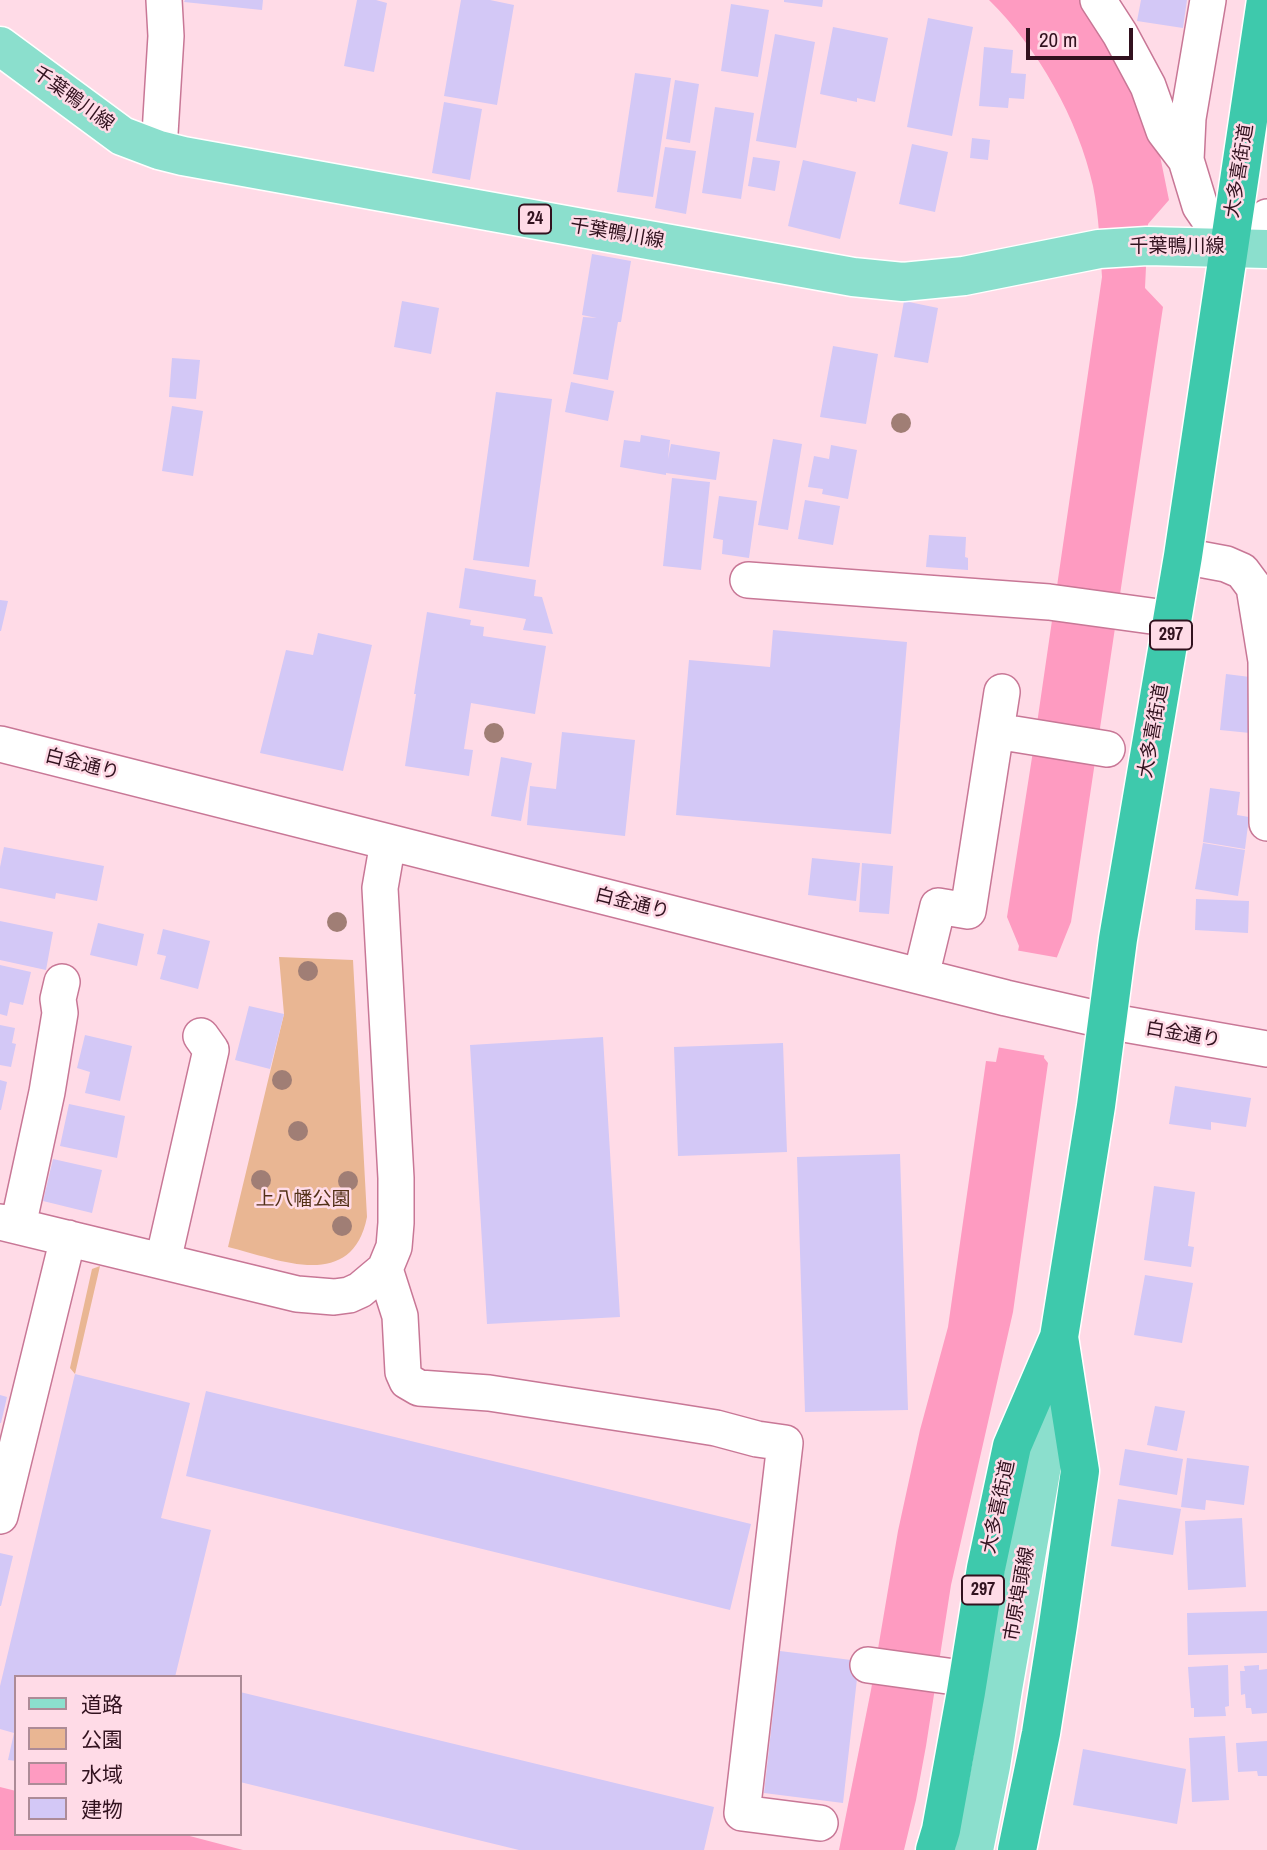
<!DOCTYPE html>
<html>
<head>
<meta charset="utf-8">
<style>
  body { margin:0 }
  #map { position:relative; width:1267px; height:1850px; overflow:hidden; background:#ffdbe7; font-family:"Archivo Narrow","Noto Sans JP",sans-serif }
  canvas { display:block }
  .legend { position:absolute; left:14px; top:1675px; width:228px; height:161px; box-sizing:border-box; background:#ffdbe7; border:2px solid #ad8b97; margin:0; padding:9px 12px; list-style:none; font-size:21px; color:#32121f }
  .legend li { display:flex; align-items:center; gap:14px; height:35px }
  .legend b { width:35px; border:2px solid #ad8b97 }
  .scale { position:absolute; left:1026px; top:28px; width:107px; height:32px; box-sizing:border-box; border:4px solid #32121f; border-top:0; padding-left:9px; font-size:21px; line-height:24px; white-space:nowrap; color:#32121f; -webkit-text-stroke:5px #ffdbe7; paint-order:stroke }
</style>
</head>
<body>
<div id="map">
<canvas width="1267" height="1850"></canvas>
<ul class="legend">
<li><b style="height:9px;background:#8bdfcd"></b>道路</li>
<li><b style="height:19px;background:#e9b693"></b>公園</li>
<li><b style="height:19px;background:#fe9bc1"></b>水域</li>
<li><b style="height:19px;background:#d3c8f6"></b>建物</li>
</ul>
<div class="scale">20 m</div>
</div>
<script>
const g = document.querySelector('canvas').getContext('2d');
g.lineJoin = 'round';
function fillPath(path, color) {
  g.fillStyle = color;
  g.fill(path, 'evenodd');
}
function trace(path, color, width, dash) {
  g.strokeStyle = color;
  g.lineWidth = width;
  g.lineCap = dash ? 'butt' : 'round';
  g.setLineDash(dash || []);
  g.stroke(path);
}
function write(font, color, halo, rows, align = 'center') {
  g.font = font + ' "Archivo Narrow","Noto Sans JP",sans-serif';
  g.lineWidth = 5;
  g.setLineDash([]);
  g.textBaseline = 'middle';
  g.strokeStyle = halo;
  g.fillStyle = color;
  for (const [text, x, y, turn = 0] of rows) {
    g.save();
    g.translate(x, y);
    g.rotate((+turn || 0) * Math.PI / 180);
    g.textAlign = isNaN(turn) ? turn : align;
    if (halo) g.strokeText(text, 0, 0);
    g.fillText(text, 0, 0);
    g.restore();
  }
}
const green = new Path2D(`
  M279 957 353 960 367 1217C352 1293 278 1259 228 1247L284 1014Z
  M100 1266 75 1374 70 1368 92 1269Z`);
const water = new Path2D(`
  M989 0H1086L1157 141 1169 200 1148 224 1145 288 1163 307 1071 922 1057 957 1044 1058 1048 1063 1013 1312 951 1585 926 1746 916 1800 904 1850H839L871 1690 898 1531 920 1430 948 1327 986 1061 996 1062 1019 946 1007 917 1033 751 1102 277C1100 247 1099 216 1093 186 1078 119 1038 48 989 0Z
  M0 1787 16 1791V1834H182L243 1850H0Z`);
const pier = new Path2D(`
  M1015 950 1060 958 1047 1056 996 1047Z`);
const building = new Path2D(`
  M185 0H263L262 10 184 2Z
  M357 0H376L387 3 374 72 344 66Z
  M461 0H490L514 5 497 105 444 96Z
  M784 0H823L822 7 784 2Z
  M1141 0H1187L1183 28 1137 21Z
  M731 4 769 10 758 77 721 71Z
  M928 18 973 27 952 136 907 127Z
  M833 27 888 38 875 102 857 98V102L820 94Z
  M775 34 815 42 796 148 756 141Z
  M984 47 1013 50 1011 73 1026 74 1024 99 1009 98 1008 108 979 106Z
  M635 73 671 78 653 197 617 192Z
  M675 80 699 84 690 143 666 139Z
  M444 102 482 109 470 180 432 173Z
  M715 107 754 113 741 199 702 193Z
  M972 138 990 140 988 160 970 158Z
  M912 144 948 152 935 212 899 204Z
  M665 147 696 151 686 214 655 208Z
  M753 157 780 161 775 191 748 186Z
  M803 160 856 172 840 239 788 226Z
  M592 254 631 261 621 322H618L608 380 573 374 583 317 597 318 582 315Z
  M402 301 439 308 431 354 394 347Z
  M904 301 938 308 928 363 894 357Z
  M833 346 878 354 866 424 820 417Z
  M172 358 200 360 196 399 169 397Z
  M571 382 614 391 608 421 565 412Z
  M496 392 552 399 529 567 473 560Z
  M172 406 203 411 193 476 162 471Z
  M641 435 670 440 668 459 671 444 720 452 716 480 666 473V475L620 467 624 440 640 442Z
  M773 439 802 444 788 530 758 525Z
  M831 445 857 450 848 499 822 494 823 489 808 487 814 456 829 459Z
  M672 478 710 482 701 570 663 566Z
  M719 496 757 501 749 558 722 554 723 540 713 538Z
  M805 500 840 506 833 545 798 539Z
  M929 535 966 537 965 557 968 558V570L926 567Z
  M465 568 536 580 534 596 542 597 553 634 523 630 526 619 459 608Z
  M0 600 8 601 1 631H0Z
  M427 612 471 620 470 625 484 627 483 636 546 646 535 714 471 703 464 749 473 750 469 776 405 766 416 694H414Z
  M773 630 907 642 891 834 676 815 689 660 770 667Z
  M318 633 372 645 343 771 260 753 286 650 313 655Z
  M1226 674 1250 677V733L1220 730Z
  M562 732 635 740 625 836 527 825 530 786 556 789Z
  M501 757 532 763 521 821 491 816Z
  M1210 788 1240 792 1237 815 1249 817 1245 849 1203 842Z
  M1203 843 1245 850 1238 896 1195 889Z
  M4 847 104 866 97 901 56 893 55 899 0 888V867Z
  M812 858 860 863 856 901 808 895Z
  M862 863 893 866 889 914 859 912Z
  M1196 899 1249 901 1248 933 1195 930Z
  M0 921 53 932 46 970 0 960Z
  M98 923 144 934 137 966 90 955Z
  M163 929 210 941 198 989 160 979 166 956 157 954Z
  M0 965 31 972 23 1005 10 1002 7 1016 0 1014Z
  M249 1006 284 1014 270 1069 235 1060Z
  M0 1025 15 1028 12 1043 16 1044 11 1067 0 1065Z
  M85 1035 132 1046 120 1101 85 1093 90 1072 77 1068Z
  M603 1037 620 1317 487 1324 470 1045Z
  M783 1043 787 1152 678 1156 674 1047Z
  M0 1080 7 1082 1 1110H0Z
  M1175 1086 1251 1098 1246 1127 1211 1122V1130L1169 1124Z
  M69 1104 125 1116 117 1158 60 1146Z
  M900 1154 908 1410 805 1412 797 1157Z
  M53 1159 102 1170 92 1213 43 1201Z
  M1154 1186 1195 1192 1188 1246 1194 1247 1191 1267 1144 1260Z
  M1145 1275 1193 1283 1182 1343 1134 1335Z
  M75 1374 190 1403 161 1518 211 1530 175 1677H16V1761L8 1760 14 1733 0 1729V1686Z
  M206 1391 751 1524 730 1610 186 1476Z
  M0 1395 7 1397 1 1423H0Z
  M1155 1406 1185 1411 1177 1451 1147 1445Z
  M1125 1449 1183 1459 1177 1495 1119 1485Z
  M1187 1458 1249 1466 1244 1505 1206 1500 1205 1510 1181 1507Z
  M1118 1499 1181 1509 1173 1555 1111 1546Z
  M1242 1518 1246 1587 1188 1590 1185 1521Z
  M0 1553 13 1556 1 1606H0Z
  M1267 1611V1653L1188 1655 1187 1613Z
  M780 1651 859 1661 843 1803 764 1793Z
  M1228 1665 1229 1706 1225 1707 1226 1716 1194 1717V1708H1191L1188 1667Z
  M1259 1665V1670L1267 1669V1713L1252 1714 1251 1708H1246L1245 1694 1241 1695 1240 1671H1245L1244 1666Z
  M240 1692 714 1807 704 1850H519L240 1782Z
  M1225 1736 1229 1800 1192 1802 1189 1738Z
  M1267 1741V1776H1258L1257 1771 1238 1772 1236 1743Z
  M1083 1749 1186 1769 1177 1824 1073 1805Z`);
const minor = new Path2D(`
  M1098 0 1120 34 1148 86 1164 131 1186 160
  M1208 0 1188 118 1186 160 1200 206 1228 247 1262 224 1267 217
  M159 150 166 36 164 0
  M1183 556 1226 564 1242 571 1254 587 1266 661 1267 823
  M748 580 1049 602 1173 619
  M996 731 1107 749
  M0 744 1006 998 1107 1021 1267 1049
  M921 976 938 906 968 911 1002 692
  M0 1222 297 1294 334 1297 349 1295 360 1290 385 1269 394 1247 396 1223V1178L380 888 388 842
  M18 1226 47 1092 60 1013 58 999 62 982
  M163 1261 211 1050 201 1036
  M385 1269 400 1316 403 1372 407 1381 419 1388 489 1393 672 1421 716 1428 757 1439 785 1443 742 1813 820 1823
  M0 1516 68 1238
  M868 1665 969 1679`);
const major = new Path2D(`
  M0 46 122 136 159 150 183 156 853 277 903 282 964 276 1099 249 1147 246 1267 249
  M974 1850 991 1766 1003 1689 1043 1460 1057 1355`);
const highway = new Path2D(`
  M935 1850 941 1830 966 1692 986 1568 1012 1446 1059 1337 1096 1106 1118 939 1183 556 1266 0
  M1017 1850 1041 1733 1058 1625 1080 1471 1059 1337`);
const trees = [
  [901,423],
  [494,733],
  [337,922],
  [308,971],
  [282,1080],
  [298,1131],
  [261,1180],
  [348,1181],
  [342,1226]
];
const shields = [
  [535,219,32],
  [1171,635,42],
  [983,1590,42]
];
const shieldNames = [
  ["24",535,219],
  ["297",1171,635],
  ["297",983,1590]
];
const streetNames = [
  ["千葉鴨川線",73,99,36],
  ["大多喜街道",1240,171,-81],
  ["千葉鴨川線",617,234,10],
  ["千葉鴨川線",1177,247],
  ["大多喜街道",1154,731,-80],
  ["白金通り",82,765,14],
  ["白金通り",632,904,14],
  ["白金通り",1183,1035,10],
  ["大多喜街道",999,1507,-78],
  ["市原埠頭線",1020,1594,-80]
];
const parkNames = [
  ["上八幡公園",303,1200]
];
fillPath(green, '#e9b693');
fillPath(water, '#fe9bc1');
fillPath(pier, '#ffdbe7');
fillPath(building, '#d3c8f6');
trace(minor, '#c87796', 38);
trace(major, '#fff', 41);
trace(highway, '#fff', 41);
trace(minor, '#fff', 35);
trace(major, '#8bdfcd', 38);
trace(highway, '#3ec9ac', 38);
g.fillStyle = '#a07e75';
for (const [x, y] of trees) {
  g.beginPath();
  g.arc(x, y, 10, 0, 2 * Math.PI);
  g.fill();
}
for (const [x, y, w] of shields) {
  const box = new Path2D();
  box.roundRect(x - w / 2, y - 14.5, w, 29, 5);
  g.fillStyle = '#ffdbe7';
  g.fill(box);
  trace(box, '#32121f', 2);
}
write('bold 18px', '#32121f', null, shieldNames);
write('19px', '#32121f', '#ffdbe7', streetNames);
write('19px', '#533118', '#ffdbe7', parkNames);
</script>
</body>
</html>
